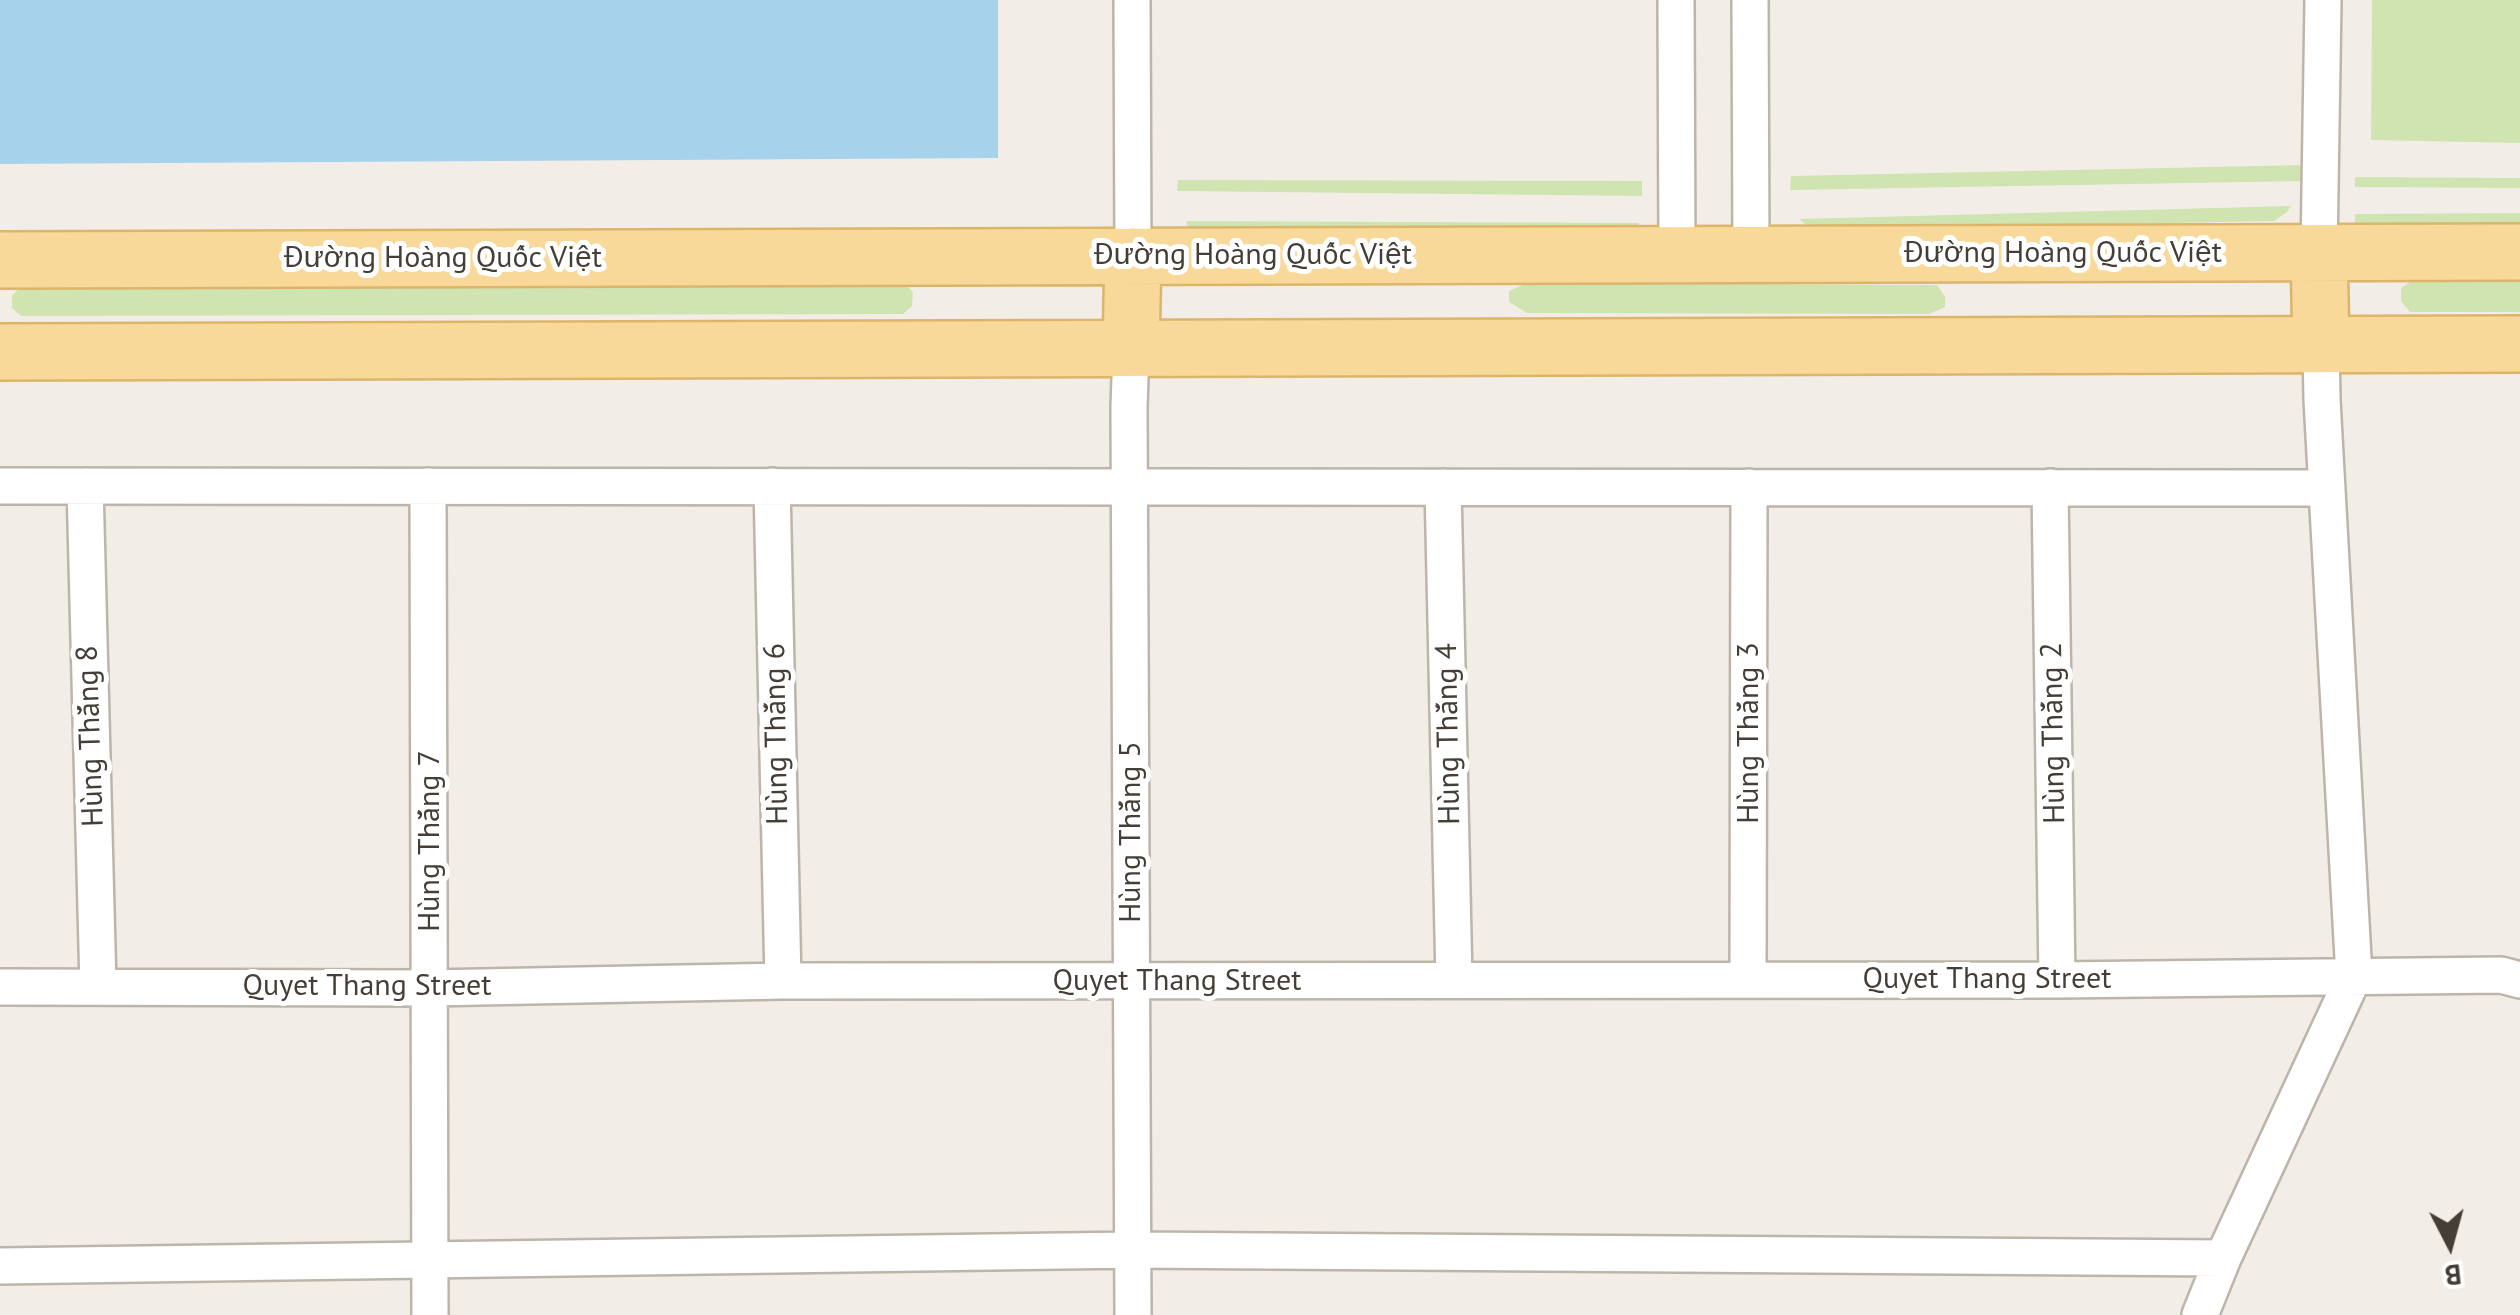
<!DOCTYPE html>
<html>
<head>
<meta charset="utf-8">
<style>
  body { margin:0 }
  #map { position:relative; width:2520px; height:1315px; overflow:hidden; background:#f2eee7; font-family:"PT Sans",sans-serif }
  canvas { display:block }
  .north { position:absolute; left:2400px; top:1195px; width:100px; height:100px; -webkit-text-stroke:8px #fff; paint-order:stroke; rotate:174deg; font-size:28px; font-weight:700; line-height:40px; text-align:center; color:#453e36 }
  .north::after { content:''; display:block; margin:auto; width:35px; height:45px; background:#453e36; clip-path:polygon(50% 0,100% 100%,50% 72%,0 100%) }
</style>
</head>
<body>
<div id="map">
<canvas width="2520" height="1315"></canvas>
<div class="north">B</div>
</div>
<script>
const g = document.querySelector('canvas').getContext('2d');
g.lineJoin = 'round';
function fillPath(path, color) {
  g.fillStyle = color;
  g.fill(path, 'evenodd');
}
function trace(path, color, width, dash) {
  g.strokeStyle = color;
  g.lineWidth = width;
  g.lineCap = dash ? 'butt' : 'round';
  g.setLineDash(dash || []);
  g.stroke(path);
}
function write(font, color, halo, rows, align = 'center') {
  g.font = font + ' "PT Sans",sans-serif';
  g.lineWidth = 10;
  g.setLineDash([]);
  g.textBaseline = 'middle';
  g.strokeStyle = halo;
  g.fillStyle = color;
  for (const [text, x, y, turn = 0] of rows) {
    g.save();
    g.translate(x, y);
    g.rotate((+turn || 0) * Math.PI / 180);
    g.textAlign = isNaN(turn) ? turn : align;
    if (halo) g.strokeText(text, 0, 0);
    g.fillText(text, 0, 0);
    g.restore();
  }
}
const green = new Path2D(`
  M2372 0H2520V143L2371 140Z
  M2304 165V181L1790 190 1791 176Z
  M2355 177 2520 178V188L2355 187Z
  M1178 180 1642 181V196L1177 191Z
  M2291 206 2287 212 2274 221 1812 230 1799 219Z
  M2520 213V223L2355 224V214Z
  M1186 221 1639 223 1636 232 1188 231Z
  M2520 281V312H2410L2401 301V288L2410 282Z
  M1527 283 1937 285 1945 297V307L1929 314 1527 313 1509 302V291Z
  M905 284 913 292 912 306 903 314 21 316 12 308V296L21 286Z`);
const water = new Path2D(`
  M0 0H998V158L0 164Z`);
const minor = new Path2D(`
  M1132 0 1133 256
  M1676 0 1677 254
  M1750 0 1751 254
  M2319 253 2323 0
  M1131 348 1129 407 1133 1315
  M0 486 2327 488
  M85 486 98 986
  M428 486 430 1315
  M772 486 783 981
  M1443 487 1454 980
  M2050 487 2057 980
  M1748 978 1749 487
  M0 987 430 988 783 981 2057 980 2501 975 2520 980
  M0 1266 1133 1250 2223 1258
  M2200 1315 2223 1258 2354 976 2322 400 2321 344`);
const primary = new Path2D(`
  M2319 253 2321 344
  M0 260 2520 252
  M1131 348 1133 256
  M0 352 2520 344`);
const streetNames = [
  ["Đường Hoàng Quốc Việt",2063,253],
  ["Đường Hoàng Quốc Việt",1253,255],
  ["Đường Hoàng Quốc Việt",443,258],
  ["Hùng Thắng 3",1749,733,-90],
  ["Hùng Thắng 2",2054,733,-91],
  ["Hùng Thắng 6",777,734,-91],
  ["Hùng Thắng 4",1449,734,-91],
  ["Hùng Thắng 8",91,736,-92],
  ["Hùng Thắng 5",1131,832,-90],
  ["Hùng Thắng 7",430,841,-90],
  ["Quyet Thang Street",1987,979],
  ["Quyet Thang Street",1177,981],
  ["Quyet Thang Street",367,986]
];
fillPath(green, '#d0e4b2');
fillPath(water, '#a7d2eb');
trace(minor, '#bdb5aa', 40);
trace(primary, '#dcb56b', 60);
trace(minor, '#fff', 35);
trace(primary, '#f8d99a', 55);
write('30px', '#453e36', '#fff', streetNames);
</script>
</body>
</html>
